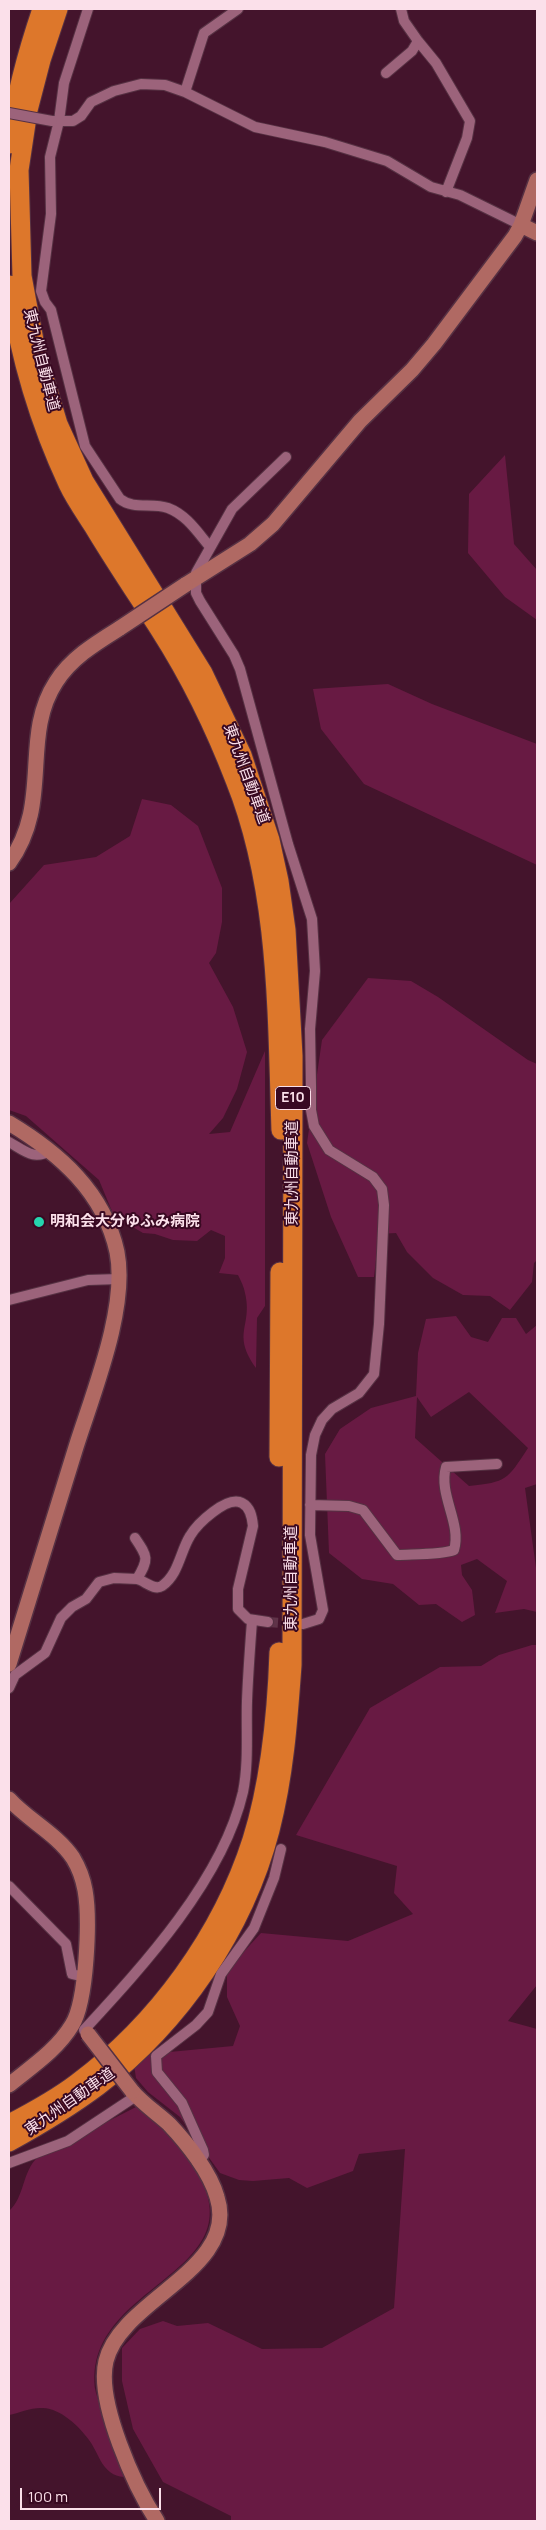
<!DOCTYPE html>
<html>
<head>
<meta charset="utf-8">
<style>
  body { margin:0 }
  #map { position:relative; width:546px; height:2530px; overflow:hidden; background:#44142c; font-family:Manrope,sans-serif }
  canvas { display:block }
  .frame { position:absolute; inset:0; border:10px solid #fbe0ea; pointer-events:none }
  .scale { position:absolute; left:20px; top:2488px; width:141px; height:22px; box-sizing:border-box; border:2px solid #fbe0ea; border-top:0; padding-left:6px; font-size:15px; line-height:18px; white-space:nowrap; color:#fbe0ea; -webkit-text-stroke:4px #390922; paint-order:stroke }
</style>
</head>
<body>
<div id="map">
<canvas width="546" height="2530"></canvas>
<div class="frame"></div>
<div class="scale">100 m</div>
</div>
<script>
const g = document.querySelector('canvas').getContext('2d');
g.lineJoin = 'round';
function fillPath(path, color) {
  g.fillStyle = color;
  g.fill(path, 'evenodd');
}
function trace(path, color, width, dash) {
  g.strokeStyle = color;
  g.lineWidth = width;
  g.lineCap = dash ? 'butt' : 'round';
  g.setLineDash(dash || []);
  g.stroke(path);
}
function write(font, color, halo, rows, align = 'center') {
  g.font = font + ' Manrope,"Noto Sans JP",sans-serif';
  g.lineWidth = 4;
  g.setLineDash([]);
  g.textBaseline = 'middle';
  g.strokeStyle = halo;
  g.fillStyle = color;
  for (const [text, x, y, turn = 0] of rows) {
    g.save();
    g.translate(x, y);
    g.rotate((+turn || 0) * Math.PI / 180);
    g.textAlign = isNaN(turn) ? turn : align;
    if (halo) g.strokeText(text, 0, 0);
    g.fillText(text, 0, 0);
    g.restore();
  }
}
const green = new Path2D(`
  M505 455 514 544 537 570V620L505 597 468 553 469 494Z
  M388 684 432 704 537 744V865L364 784 321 729 313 689Z
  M142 799 171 805 198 826 222 888V922L216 953 209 963 233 1007 247 1052 237 1089 223 1118 209 1134 230 1132 265 1051V1306L257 1318 256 1368C231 1333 253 1327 245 1293 244 1287 241 1281 238 1275L219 1273 225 1258V1236L211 1230 197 1241 173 1240 155 1234 143 1233 114 1216 99 1180 26 1116 9 1110V904L44 865 96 857 130 836Z
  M368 978 411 981 438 997 528 1060 537 1064V1260L534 1263 532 1282 510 1310 490 1296 463 1295 433 1278 407 1252 396 1233 379 1234 374 1277H358L331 1217 307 1143 322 1040Z
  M456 1316 471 1337 488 1342 502 1318H516L526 1334 537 1325V1484L525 1488 537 1575V1612L524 1609 495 1613 507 1581 477 1559 461 1565 462 1575 472 1590 475 1615 462 1622 436 1604 419 1605 393 1584 362 1579 329 1553 325 1454 340 1429 371 1408 416 1396 418 1353 426 1319ZM469 1392 528 1448C507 1480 507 1482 469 1486L415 1438 417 1397 431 1417Z
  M532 1645H537V1985L508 2021 537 2029V2521H231V2516L163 2482 133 2429 122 2381V2348L140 2329 163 2321 177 2326 208 2323 262 2349 322 2348 394 2308 405 2149 359 2154 353 2171 307 2188 289 2178 253 2181 239 2180 220 2173 180 2117 148 2092 136 2078 134 2065 148 2054 233 2046 240 2026 227 1997V1970L261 1933 348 1941 413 1914 394 1893 397 1866 296 1835 370 1708 440 1667 481 1666 499 1655Z
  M136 2107 141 2108C327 2277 75 2265 96 2393L124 2477C102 2475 100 2455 89 2440 79 2426 61 2409 43 2408 32 2407 19 2413 9 2415V2211C25 2197 22 2171 38 2157Z`);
const streetTunnel = new Path2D(`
  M268 1622 297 1624`);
const street = new Path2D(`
  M88 9 64 83 59 121 50 157 51 214 41 291 45 302 51 310 85 446 120 499C134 510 152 502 168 508 187 515 198 533 210 547
  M418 41 436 63 470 121 467 138 446 192
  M386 73 412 51 418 41 404 21 401 9
  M185 92 204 33 238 9
  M53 121H73L81 116 91 102 114 91 141 84 165 85 185 92 255 127 325 142 387 161 431 187 460 195 521 225
  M286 457 232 509 196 573V593L200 601 234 655 240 669 288 844 312 919 315 971 310 1029 311 1086V1110L314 1126 329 1150 373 1177 382 1189 384 1205 379 1324 374 1374 359 1393 332 1409 322 1420 315 1435 311 1455 310 1535 323 1610 319 1619 303 1624
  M9 1142C25 1151 34 1161 51 1150
  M9 1300 88 1280 119 1279
  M310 1505 349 1506 363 1510 397 1555C413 1554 441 1555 454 1550 462 1523 438 1495 446 1467L497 1464
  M137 1579C145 1581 154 1591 162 1586 179 1574 180 1552 190 1536 197 1524 227 1495 242 1503 250 1507 252 1516 253 1526L238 1589V1609L248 1619 268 1622
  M9 1688 15 1675 45 1653 61 1618 72 1607 86 1599 99 1582 114 1578 137 1579C149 1559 148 1557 135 1538
  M9 1886 66 1944 72 1974 84 1977
  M84 2030C144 1965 223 1879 243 1792 249 1762 246 1731 247 1701 248 1674 250 1648 252 1621
  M197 2162 204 2155 203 2150 182 2103 157 2072 156 2056 196 2025 208 2012 221 1974 254 1928 274 1878 281 1849
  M9 2163 68 2141 136 2096`);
const secondary = new Path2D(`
  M521 225 537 233
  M185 585 250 544 273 524 360 421 412 370 434 344 515 236 521 225 537 180
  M9 863C53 803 20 737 56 682 71 658 96 643 120 628
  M9 1123C59 1153 104 1192 117 1252 128 1308 93 1393 76 1447 54 1520 31 1592 9 1664
  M9 1799C28 1820 57 1834 73 1858 79 1868 83 1879 85 1890 90 1918 87 2001 72 2025 57 2050 31 2067 9 2085
  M132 2091C143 2104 157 2113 169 2124 187 2143 210 2172 217 2197 240 2269 121 2299 106 2361 96 2402 135 2487 157 2521`);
const highway = new Path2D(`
  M9 144C15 97 27 53 42 9
  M9 285C19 354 38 420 68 484 75 499 85 513 94 527 115 562 138 596 160 630 190 677 215 728 235 780 279 889 277 1014 281 1130
  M279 1457 280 1272
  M9 2124C32 2112 56 2099 77 2083 157 2024 222 1934 252 1840 270 1782 277 1712 279 1652
  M9 2142C40 2125 70 2107 98 2086 180 2023 244 1930 270 1830 284 1776 288 1721 292 1665L293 1056 286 930 279 881 270 840 242 755 203 673 84 481 58 424 36 351 22 276 19 170 28 110 41 60 58 9`);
const streetBridge = new Path2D(`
  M9 113 52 121`);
const secondaryBridge = new Path2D(`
  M120 628 185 585
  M88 2034 132 2091`);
const markers = [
  [39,1222,6,"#25d5ae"]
];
const shields = [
  [293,1098,35]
];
const shieldNames = [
  ["E10",293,1098]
];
const streetNames = [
  ["東九州自動車道",41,360,76],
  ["東九州自動車道",246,774,70],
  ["東九州自動車道",293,1173,-90],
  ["東九州自動車道",292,1578,-90],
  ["東九州自動車道",70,2102,-35]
];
const poiNames = [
  ["明和会大分ゆふみ病院",50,1222]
];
fillPath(green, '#681a43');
trace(streetTunnel, '#5f3348', 10, [10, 5]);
trace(street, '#563143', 12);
trace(secondary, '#563143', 18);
trace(highway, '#563143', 21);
trace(street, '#9c637b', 10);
trace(secondary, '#b06963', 15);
trace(highway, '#dd772b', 19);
trace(streetBridge, '#563143', 12, []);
trace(secondaryBridge, '#563143', 18, []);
trace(streetBridge, '#9c637b', 10);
trace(secondaryBridge, '#b06963', 15);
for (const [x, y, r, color] of markers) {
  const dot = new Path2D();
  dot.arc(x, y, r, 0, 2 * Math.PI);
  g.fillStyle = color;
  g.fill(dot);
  trace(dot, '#390922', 2);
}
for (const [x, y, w] of shields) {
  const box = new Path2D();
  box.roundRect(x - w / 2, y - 11.5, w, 23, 4);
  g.fillStyle = '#390922';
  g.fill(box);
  trace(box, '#fbe0ea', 1);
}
write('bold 14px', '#fbe0ea', null, shieldNames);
write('15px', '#fbe0ea', '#390922', streetNames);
write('bold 15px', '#fbe0ea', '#390922', poiNames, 'left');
</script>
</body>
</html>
